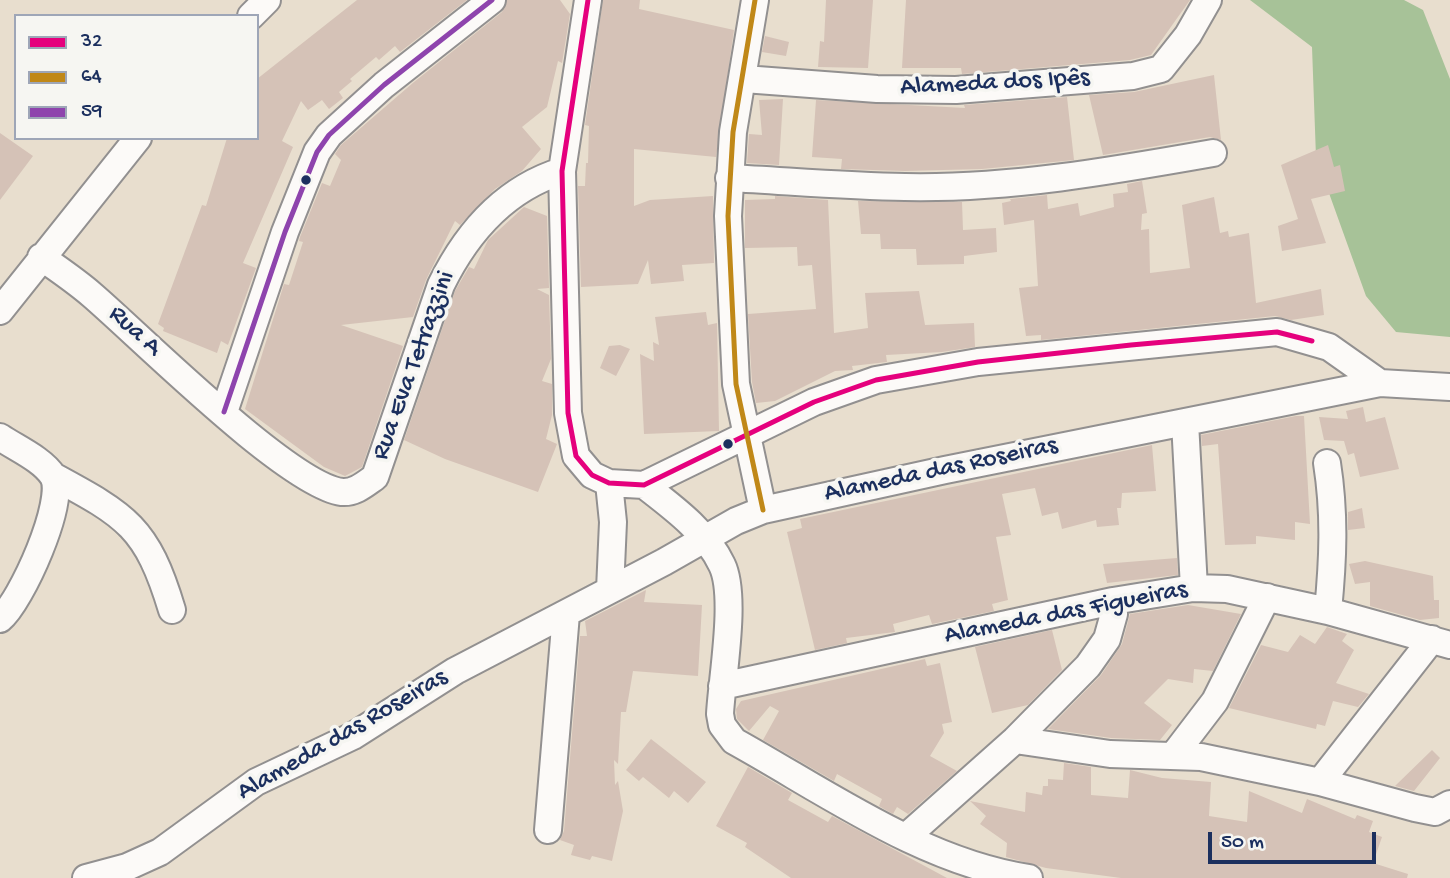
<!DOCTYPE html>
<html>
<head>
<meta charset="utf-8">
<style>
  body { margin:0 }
  #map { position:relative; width:1450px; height:878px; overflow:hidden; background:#e8dece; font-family:"Gochi Hand",sans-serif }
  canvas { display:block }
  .legend { position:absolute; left:14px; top:14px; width:245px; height:126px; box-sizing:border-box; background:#f6f6f2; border:2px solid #9ea6b7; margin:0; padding:9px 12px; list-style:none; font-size:21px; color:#1b2f5e }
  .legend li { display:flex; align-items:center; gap:14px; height:35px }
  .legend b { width:35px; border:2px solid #9ea6b7 }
  .scale { position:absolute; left:1208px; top:832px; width:168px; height:32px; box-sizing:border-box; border:4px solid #1b2f5e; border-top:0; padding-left:9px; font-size:21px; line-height:24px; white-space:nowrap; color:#1b2f5e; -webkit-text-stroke:5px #f6f6f2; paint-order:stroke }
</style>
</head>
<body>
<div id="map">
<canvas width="1450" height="878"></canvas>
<ul class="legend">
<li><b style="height:9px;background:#e5007d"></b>32</li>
<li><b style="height:9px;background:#c08818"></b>64</li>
<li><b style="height:9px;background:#8e44ad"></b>59</li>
</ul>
<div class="scale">50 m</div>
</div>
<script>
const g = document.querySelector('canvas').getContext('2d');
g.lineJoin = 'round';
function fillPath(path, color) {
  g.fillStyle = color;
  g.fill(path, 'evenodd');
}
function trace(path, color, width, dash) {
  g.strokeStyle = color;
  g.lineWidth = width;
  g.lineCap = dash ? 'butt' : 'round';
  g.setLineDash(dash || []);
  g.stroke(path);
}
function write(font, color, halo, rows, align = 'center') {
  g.font = font + ' "Gochi Hand",sans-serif';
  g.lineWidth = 7;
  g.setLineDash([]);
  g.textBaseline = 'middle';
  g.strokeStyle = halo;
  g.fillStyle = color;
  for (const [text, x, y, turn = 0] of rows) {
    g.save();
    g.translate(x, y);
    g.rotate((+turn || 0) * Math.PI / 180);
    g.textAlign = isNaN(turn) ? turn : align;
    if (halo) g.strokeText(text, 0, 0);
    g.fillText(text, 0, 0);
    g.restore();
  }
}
const forest = new Path2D(`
  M1250 0H1404L1423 10 1450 79V337L1396 332 1366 296 1316 157 1312 47Z`);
const building = new Path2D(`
  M357 0H467L400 52 395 46 379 60 376 57 350 79 352 81 339 92 343 98 329 109 322 100 308 110 301 101 282 141 293 147 243 263 256 268 228 345 221 341 217 353 163 331 164 328 158 324 202 205 206 206 227 138H257V79Z
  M507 0H560L570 14 562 63 558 61 547 107 522 127 541 149 522 171 495 189 460 225 455 221 426 280 413 317 341 325 403 346 362 467 345 476 324 467 245 409 284 284 289 285 303 242 299 241 300 237 322 183 330 186 341 160 335 154 341 145 414 82 502 12Z
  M603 0H640L639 9 734 30 716 157 634 149V206L650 200 713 196 714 263 682 265 684 281 651 284 648 260 638 284 581 287 578 186H585L586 163H588L589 126 585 125Z
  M826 0H873L868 68 818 67 820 41 824 42Z
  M906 0H1190L1151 55 1130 60 962 74 961 68H902Z
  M765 36 789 42 786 56 762 52Z
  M1214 75 1221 140 1210 137 1103 155 1089 95 1134 92Z
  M1067 97 1074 160 982 169 905 171 841 169 842 159 812 157 816 100 965 108 964 105Z
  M783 99 779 165 747 163 749 134 762 135 759 100Z
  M0 133 33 156 0 200Z
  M1328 145 1334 167 1340 165 1345 191 1311 199 1326 243 1282 251 1278 226 1298 219 1281 165Z
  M1142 181 1147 213 1142 214 1141 230 1149 229 1150 273 1190 268 1182 205 1214 197 1220 233 1228 231 1229 237 1249 233 1256 303 1321 289 1324 315 1291 320 1275 316 1041 340V335L1026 336 1019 288 1038 286 1034 220 1004 225 1002 203 1011 201 1010 199 1047 195 1048 209 1078 203 1080 216 1114 207 1113 194 1128 192 1127 184Z
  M775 196 828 200 834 333 868 328 865 293 919 291 925 325 974 323 975 347 942 352 886 355 887 362 852 366 853 370 835 371 775 401 756 403 752 382 748 314 816 309 812 265 798 266 797 247 745 248V200L775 199Z
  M858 201 962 202 963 230 996 228 997 252 964 256V264L917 265 916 249H881L880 234H861Z
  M524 207 547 216 549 288 537 289 549 295 551 359 542 381 552 384V415L546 439 557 444 538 492 445 459 404 440 455 291 469 267 474 269 488 240Z
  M706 312 708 325 717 323 719 431 644 434 640 354 654 361 653 342 659 345 655 317Z
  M620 345 630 349 616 376 600 368 609 346Z
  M1363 407 1366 422 1385 417 1399 469 1360 477 1354 453 1348 455 1344 441 1324 440 1319 417 1348 419 1346 411Z
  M1296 416H1304L1310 524 1295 522V540L1256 536V544L1225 545 1218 444 1202 446 1201 435Z
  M1152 445 1156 491 1122 493 1121 508H1117L1119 525 1097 527 1096 520 1062 529 1058 512 1042 516 1035 488 1002 494 1011 535 996 537 1008 600 992 604 994 611 932 624 929 615 893 624 895 632 846 638 847 643 815 650 787 532 802 528 800 519Z
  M1362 508 1365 528 1348 530V512Z
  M1177 558 1178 575 1107 583 1103 564Z
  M1365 561 1433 576 1434 600H1439V618L1420 620 1370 606V582L1355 584 1349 564Z
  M646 590 644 602 702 605 698 676 633 671 626 712H621L618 764 614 760 615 785 618 781 623 811 612 861 592 856 590 860 571 855 574 845 560 840 564 831 580 636H587L585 621Z
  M1188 605 1241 614 1213 671 1194 669 1193 683 1168 679 1144 703 1172 725 1160 740 1111 738 1048 729 1101 675 1122 644 1130 614Z
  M1327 627 1347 634 1342 641 1354 650 1336 683 1369 694 1358 707 1333 701 1325 726 1317 724 1316 729 1229 708 1261 645 1288 652 1300 635 1315 644Z
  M1052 630 1062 670 1028 705 992 713 975 647Z
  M925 659 927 666 940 663 952 722 942 724 944 733 930 756 957 771 908 814 897 807 893 814 884 809 879 806 882 799 837 774 834 781 763 740 779 711 770 706 749 731 737 719 736 709 741 701Z
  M651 739 706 782 688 803 674 791 669 798 643 777 639 781 626 770Z
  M1432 750 1440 758 1414 791 1395 786Z
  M1064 763 1091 767V795L1128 798 1130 770 1162 778 1211 782 1209 816 1247 822 1249 791 1302 813 1307 799 1355 819 1357 815 1373 821 1369 832 1382 837 1373 863 1408 874 1407 878H1121L1046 868 1006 857 1007 843 980 824 986 816 970 801 1025 812 1026 792 1042 795 1043 786H1048V779L1063 780Z
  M748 767 792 793 788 800 828 822 832 816 947 878H791L745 847 747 843 716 826Z`);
const street = new Path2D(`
  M588 0 562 171 568 413 576 456 592 475 609 483 644 485 814 402 876 380 978 362 1277 332 1329 347 1380 383 1450 387
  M755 0 733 132 728 216 736 384 763 510
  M251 16 267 0
  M744 79 877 89 956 90 1133 76 1161 69 1188 35 1208 0
  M729 178C788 181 846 186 905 187 1009 189 1111 171 1213 153
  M41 257C58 269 76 281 92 295 140 336 288 485 342 492 355 493 365 484 375 477L441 285C467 232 504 189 562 171
  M0 311 138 138
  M224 412 285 232 317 152 329 135 384 85 492 0
  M1185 422 1194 588
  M0 437C16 448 42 459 53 476 67 500 21 602 0 619
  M1327 463C1335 514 1333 560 1328 611
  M53 476C127 516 147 527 172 610
  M609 483 613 522 610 590
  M644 485C671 506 707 532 722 565 737 596 722 677 720 714L722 725 734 741C826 792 923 862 1029 878
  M722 686 1113 601 1193 588 1227 589 1328 611 1450 645
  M1015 740 1110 754 1201 757 1320 782 1415 808 1435 812 1450 804
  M1173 756 1215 701 1267 597
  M1320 782 1432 639
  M548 830 566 614
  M907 836 1015 740 1088 666 1107 639 1114 614 1113 601
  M86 878 127 867 160 852 256 782 353 736 455 671 664 562 736 521 763 510 945 470 1380 383`);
const bus1 = new Path2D(`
  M588 0 562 171 568 413 576 456 592 475 609 483 644 485 814 402 876 380 978 362 1131 345 1277 332 1312 341`);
const bus2 = new Path2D(`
  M755 0 733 132 728 216 736 384 763 510`);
const bus3 = new Path2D(`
  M224 412 285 232 317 152 329 135 384 85 492 0`);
const markers = [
  [306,180,6,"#1b2f5e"],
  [728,444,6,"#1b2f5e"]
];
const streetNames = [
  ["Alameda dos Ipês",995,84,-3],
  ["Rua A",134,332,42],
  ["Rua Eva Tetrazzini",415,366,-70],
  ["Alameda das Roseiras",941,471,-12],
  ["Alameda das Figueiras",1066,614,-11],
  ["Alameda das Roseiras",343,736,-30]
];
fillPath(forest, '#a7c298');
fillPath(building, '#d5c2b7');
trace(street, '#929090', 30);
trace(street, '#fcfaf8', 26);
trace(bus1, '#e5007d', 5);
trace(bus2, '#c08818', 5);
trace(bus3, '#8e44ad', 5);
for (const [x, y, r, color] of markers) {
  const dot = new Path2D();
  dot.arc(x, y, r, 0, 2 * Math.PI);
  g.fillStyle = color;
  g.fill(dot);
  trace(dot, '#f6f6f2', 2.5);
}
write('26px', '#1b2f5e', '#f6f6f2', streetNames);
</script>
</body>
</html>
